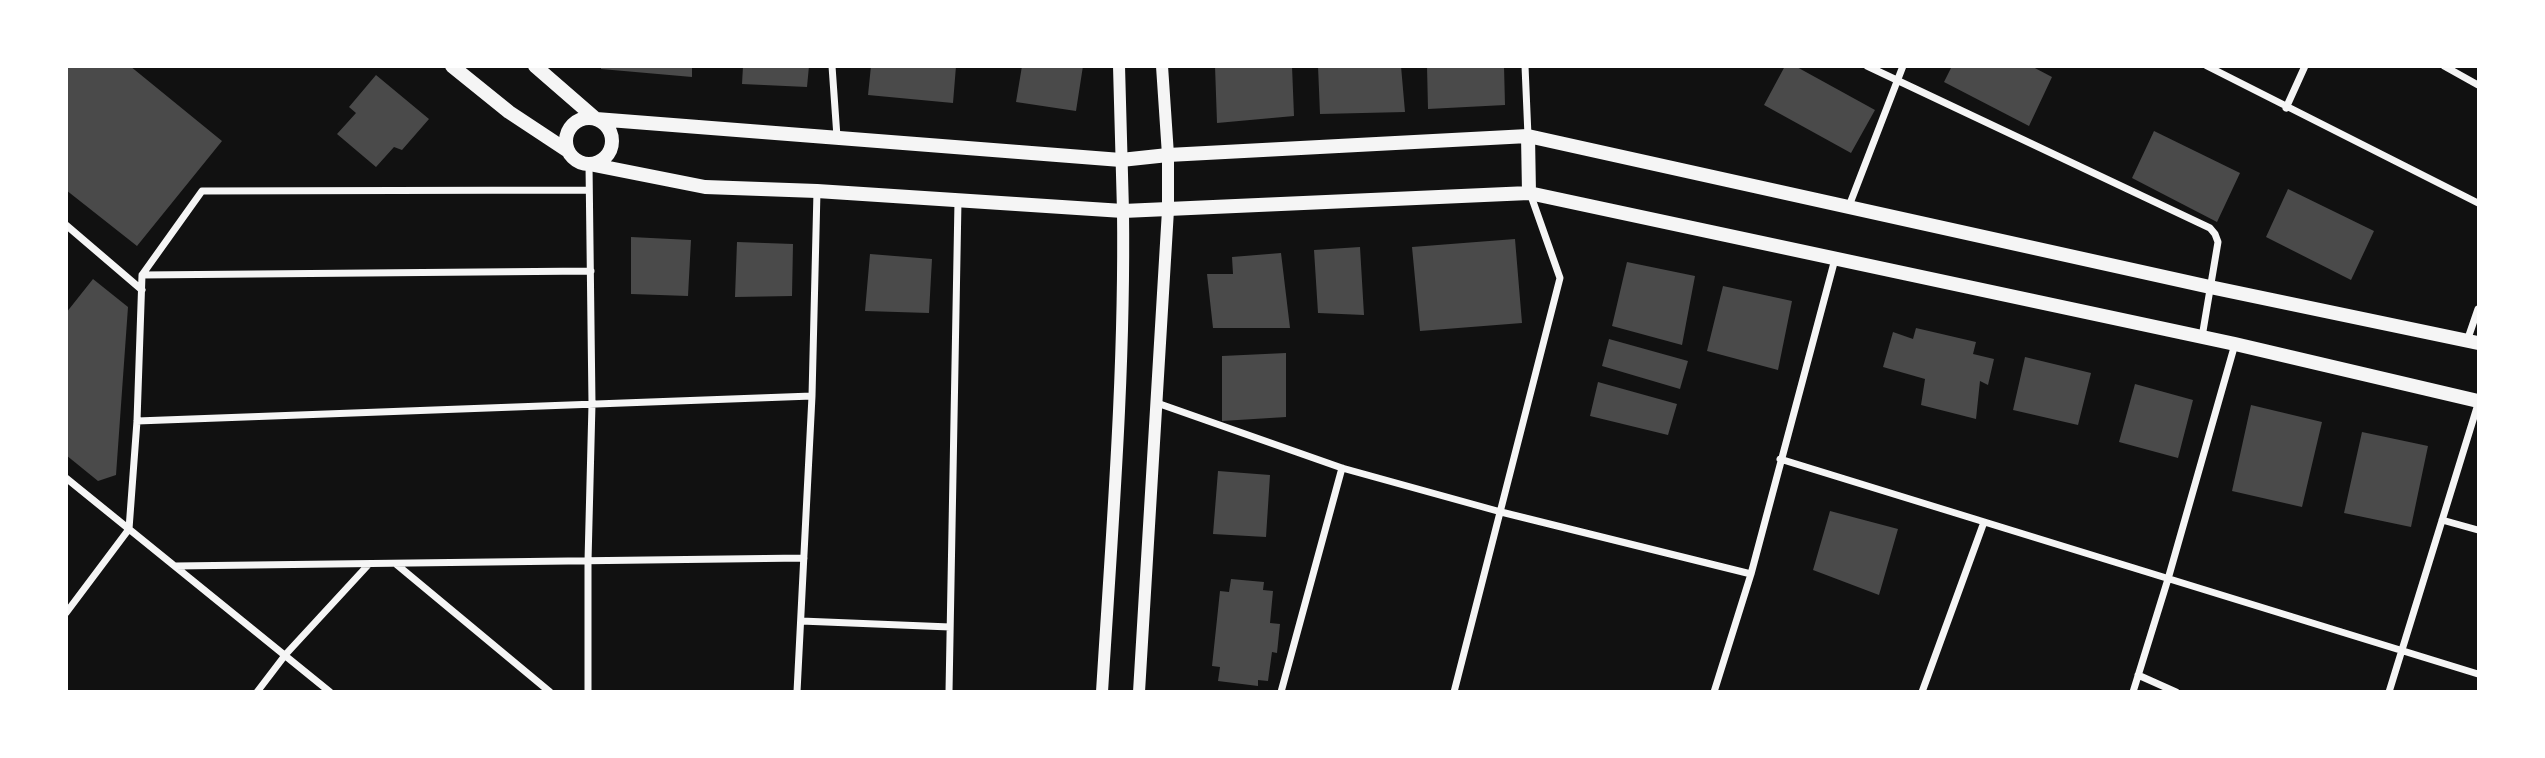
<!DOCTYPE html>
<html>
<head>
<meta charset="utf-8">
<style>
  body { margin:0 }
  #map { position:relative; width:2545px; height:758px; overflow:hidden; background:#111; font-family:"Asap Condensed",sans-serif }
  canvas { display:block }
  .frame { position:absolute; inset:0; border:68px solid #fff; pointer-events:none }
</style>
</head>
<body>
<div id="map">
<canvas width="2545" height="758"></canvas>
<div class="frame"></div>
</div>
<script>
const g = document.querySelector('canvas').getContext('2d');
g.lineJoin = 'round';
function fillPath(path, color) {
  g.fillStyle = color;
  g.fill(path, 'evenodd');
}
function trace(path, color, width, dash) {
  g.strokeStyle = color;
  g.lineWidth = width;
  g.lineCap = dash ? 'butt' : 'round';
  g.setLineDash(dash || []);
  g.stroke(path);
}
const building = new Path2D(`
  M66 66H130L222 141 137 246 66 190Z
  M601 66H692V77L601 69Z
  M743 66H809L807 87 742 84Z
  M871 66H956L953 103 868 95Z
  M1022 66H1083L1076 111 1016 102Z
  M1215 66H1292L1294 116 1217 123Z
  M1318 66H1401L1405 112 1320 114Z
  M1427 66H1504L1505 105 1428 109Z
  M1785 66H1795L1875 110 1851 153 1764 105Z
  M1952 66H2031L2052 77 2029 126 1944 82Z
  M376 75 429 119 402 150 394 147 376 167 337 134 356 113 349 107Z
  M2154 131 2240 173 2217 222 2132 178Z
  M2288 189 2374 231 2351 280 2266 237Z
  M631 237 691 240 688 296 631 294Z
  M1515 239 1522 323 1420 331 1412 247Z
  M737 242 793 244 792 296 735 297Z
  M1360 247 1364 315 1318 313 1314 250Z
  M1281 253 1290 328H1213L1207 274H1233L1232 257Z
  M870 254 932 259 929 313 865 311Z
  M1627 262 1695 276 1682 345 1612 326Z
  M93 279 128 307 116 475 98 481 66 455V313Z
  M1723 286 1792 301 1778 370 1707 351Z
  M1916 328 1976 342 1973 354 1994 359 1988 385 1980 381 1976 419 1921 405 1925 379 1883 367 1893 332 1913 339Z
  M1609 339 1688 361 1680 389 1602 366Z
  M1286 353V417L1222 421V356Z
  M2025 357 2091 373 2078 425 2013 410Z
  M1598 382 1677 404 1668 435 1590 416Z
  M2135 384 2193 400 2178 458 2119 442Z
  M2251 405 2322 422 2302 507 2232 491Z
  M2362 432 2428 446 2411 527 2344 513Z
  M1218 471 1270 475 1266 537 1213 534Z
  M1830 511 1898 529 1879 595 1813 570Z
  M1231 579 1264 582 1263 590 1273 591 1270 623 1280 624 1277 653 1272 652 1268 681 1258 680V686L1218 681 1220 667 1212 666 1220 591 1229 592Z`);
const minor = new Path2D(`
  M832 66 837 137
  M1525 66 1528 136
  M1867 66 2210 228 2215 234 2218 242 2202 337
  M2207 66 2478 203
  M2444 66 2478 85
  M2286 108 2305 66
  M1849 206 1903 66
  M66 225 142 290
  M142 275 591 271
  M2467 341 2478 309
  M1157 403 1342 468 1501 512 1751 574
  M137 421 812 396
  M1780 459 2478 674
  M66 478 330 692
  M2442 520 2478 530
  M396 564 550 692
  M175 566 804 558
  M66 613 129 529 137 421 142 275 202 191 589 190
  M801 621 950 627
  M2138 675 2176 692
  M257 692 286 654 369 564
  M588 692V561L592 404 589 165
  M797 692 812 396 817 191
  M949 692 958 201
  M1281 692 1342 468
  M1454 692 1560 278 1530 193
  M1714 692 1751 574 1835 259
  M1922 692 1984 522
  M2133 692 2168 579 2235 344
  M2389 692 2478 404`);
const tertiary = new Path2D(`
  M1102 692C1112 531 1125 371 1123 211
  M1139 692 1168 210`);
const secondary = new Path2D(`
  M1119 66 1123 211
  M1162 66 1168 155V210`);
const primary = new Path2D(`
  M452 66 509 112 568 151
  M535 66 596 119 1121 160 1168 155 1528 136 2210 287 2478 343
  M566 141a23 23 0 1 1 46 0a23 23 0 1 1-46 0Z
  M1528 136 1529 193
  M589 164 705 187 817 191 1123 211 1529 193 2235 344 2478 401`);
fillPath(building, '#4a4a4a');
trace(minor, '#f5f5f5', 7);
trace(tertiary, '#f5f5f5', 12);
trace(secondary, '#f5f5f5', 12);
trace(primary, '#f5f5f5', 14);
</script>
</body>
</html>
